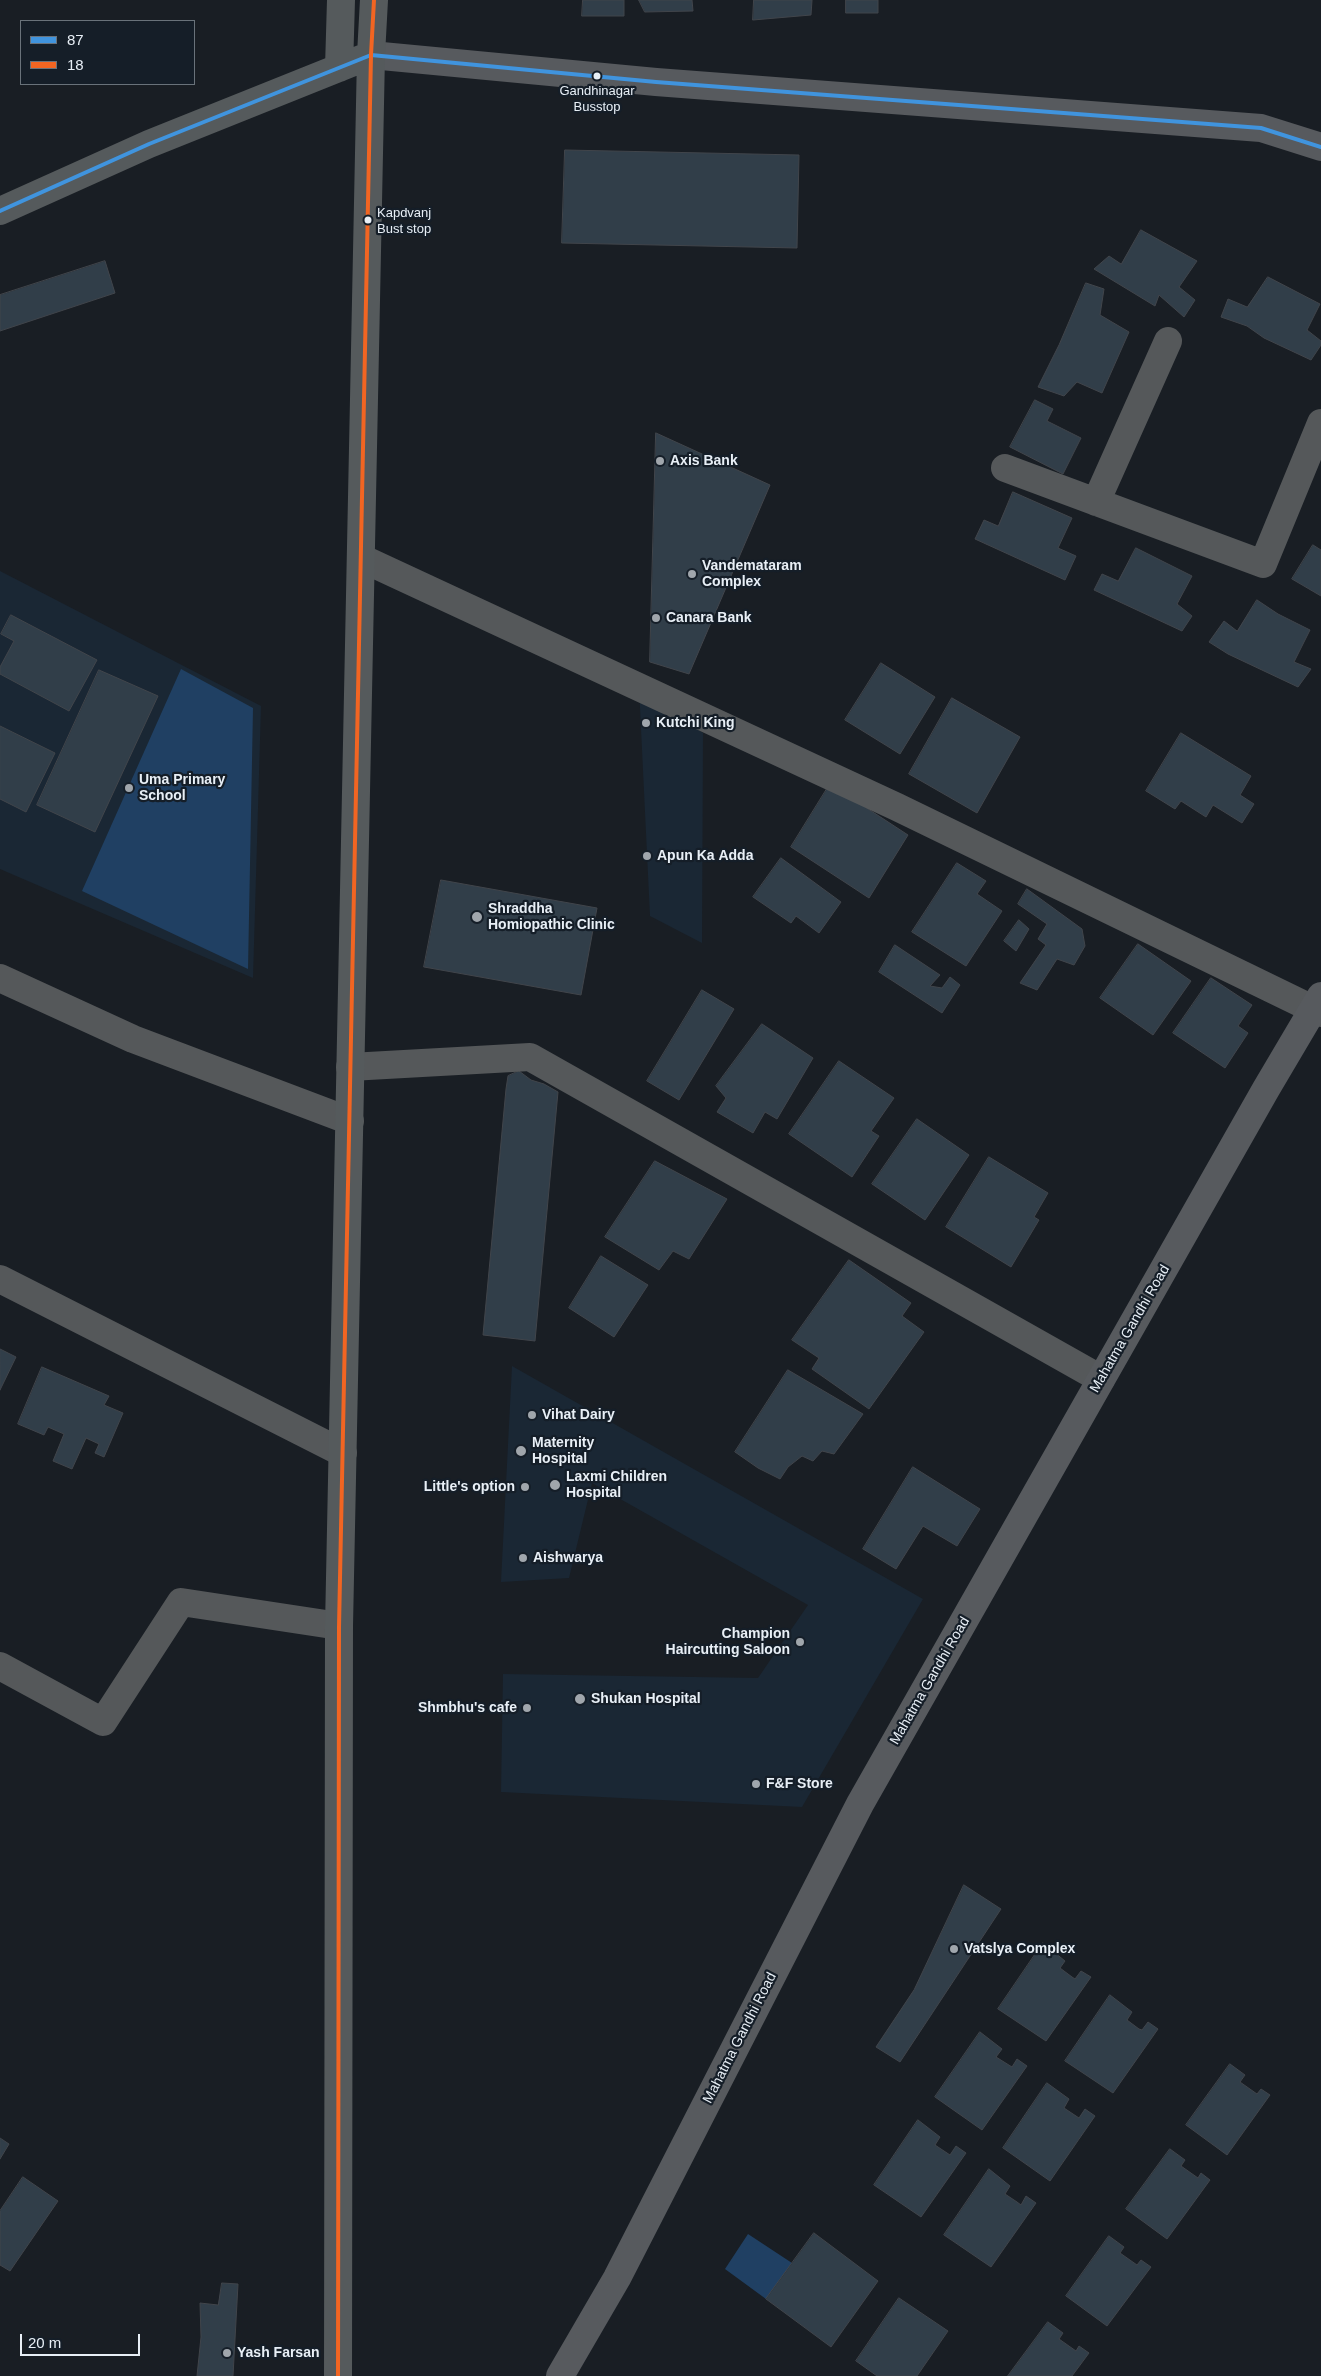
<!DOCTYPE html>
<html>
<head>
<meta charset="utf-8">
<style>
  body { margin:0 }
  #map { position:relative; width:1321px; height:2376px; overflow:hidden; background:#191e24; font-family:Helvetica,sans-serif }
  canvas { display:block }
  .legend { position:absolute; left:20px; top:20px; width:175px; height:65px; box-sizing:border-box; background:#151e28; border:1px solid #69727a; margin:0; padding:6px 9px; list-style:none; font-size:15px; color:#e8eff6 }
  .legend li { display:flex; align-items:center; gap:10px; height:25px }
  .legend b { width:25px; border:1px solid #69727a }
  .scale { position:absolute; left:20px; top:2334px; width:120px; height:22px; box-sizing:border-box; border:2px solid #e8eff6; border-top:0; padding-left:6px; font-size:15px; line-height:18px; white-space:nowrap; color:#e8eff6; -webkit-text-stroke:4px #151e28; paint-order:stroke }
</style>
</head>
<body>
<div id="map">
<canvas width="1321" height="2376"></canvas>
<ul class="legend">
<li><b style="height:6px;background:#4094de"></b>87</li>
<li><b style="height:6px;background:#f26522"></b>18</li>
</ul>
<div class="scale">20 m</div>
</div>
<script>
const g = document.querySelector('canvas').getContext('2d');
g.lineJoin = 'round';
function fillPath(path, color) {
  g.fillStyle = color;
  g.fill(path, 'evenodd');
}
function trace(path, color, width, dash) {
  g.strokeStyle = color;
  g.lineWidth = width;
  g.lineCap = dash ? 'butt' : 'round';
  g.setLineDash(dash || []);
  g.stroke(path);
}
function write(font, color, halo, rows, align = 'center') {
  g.font = font + ' Helvetica,sans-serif';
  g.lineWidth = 4.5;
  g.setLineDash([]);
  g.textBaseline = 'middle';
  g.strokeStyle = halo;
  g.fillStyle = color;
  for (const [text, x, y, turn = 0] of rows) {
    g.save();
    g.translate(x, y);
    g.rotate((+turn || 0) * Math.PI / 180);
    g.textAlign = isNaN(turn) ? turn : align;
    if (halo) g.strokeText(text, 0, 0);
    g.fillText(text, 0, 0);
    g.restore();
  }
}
const built = new Path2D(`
  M0 571 261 706 253 978 0 869Z
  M639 687 703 733 702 943 650 916Z
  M512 1366 923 1599 802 1807 501 1792 503 1674 758 1678 808 1605 592 1483 569 1578 501 1582Z`);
const green = new Path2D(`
  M181 669 253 708 248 969 82 891Z
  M748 2234 792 2263 766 2299 725 2269Z`);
const building = new Path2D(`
  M583 0H624V16H582Z
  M639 0H692L693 11 645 12Z
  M754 0H812L811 15 753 20Z
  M846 0H878V13H846Z
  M565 150 799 155 797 248 562 243Z
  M1141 230 1197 261 1179 287 1195 300 1184 317 1159 295 1155 306 1094 269 1109 256 1121 264Z
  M105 261 115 293 0 331V295Z
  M1268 277 1320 304 1307 330 1321 341V345L1311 360 1264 338 1247 326 1221 317 1228 299 1247 307Z
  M1086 283 1104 289 1100 315 1129 332 1102 393 1077 382 1064 396 1038 387 1059 345Z
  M1035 400 1053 409 1047 421 1081 438 1063 474 1010 447Z
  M656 433 770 485 689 674 650 662Z
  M1013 492 1072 518 1058 548 1076 556 1065 580 975 539 984 520 998 526Z
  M1313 545 1321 550V596L1292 579Z
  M1136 548 1192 576 1177 604 1192 616 1182 631 1094 590 1102 574 1118 581Z
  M1257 600 1278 614 1310 630 1294 662 1311 669 1298 687 1228 654 1209 642 1224 621 1237 631Z
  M11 615 97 660 69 711 0 674V667L14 641 1 634Z
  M881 663 935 697 900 754 845 720Z
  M99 670 158 696 95 832 37 805Z
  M952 698 1020 737 977 813 909 774Z
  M0 726 55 753 26 812 0 799Z
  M1181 733 1251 776 1240 795 1254 804 1242 823 1213 805 1206 817 1181 801 1175 809 1146 791Z
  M830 784 908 835 869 898 791 847Z
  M781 858 841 902 819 933 796 916 791 923 753 897Z
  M957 863 986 881 977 894 1002 911 966 966 912 932Z
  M441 880 597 908 581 995 424 967Z
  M1027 889 1082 929 1085 946 1074 965 1057 959 1037 990 1020 983 1046 945 1038 939 1047 924 1018 904Z
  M1019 920 1029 929 1016 951 1004 941Z
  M1138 944 1191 981 1153 1035 1100 998Z
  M895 945 940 975 930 986 942 988 950 977 960 985 942 1013 879 972Z
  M1211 978 1252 1005 1238 1026 1248 1033 1225 1068 1173 1033Z
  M702 990 734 1009 679 1100 647 1081Z
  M762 1024 813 1058 777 1119 765 1112 753 1133 717 1112 726 1098 716 1086Z
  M839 1061 894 1098 871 1131 879 1136 852 1177 789 1134Z
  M519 1071 531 1080 544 1084 558 1092 535 1341 483 1335 506 1089 508 1076Z
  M917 1119 969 1155 925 1220 872 1184Z
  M989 1157 1048 1193 1034 1217 1039 1220 1011 1267 946 1227Z
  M655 1161 727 1199 689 1259 673 1251 659 1270 605 1237Z
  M601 1256 648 1285 614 1337 569 1308Z
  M849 1260 911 1303 902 1316 924 1332 869 1409 812 1369 819 1358 792 1340Z
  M0 1349 16 1357 0 1390Z
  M42 1367 109 1396 104 1405 123 1413 104 1457 95 1453 99 1444 86 1438 72 1469 53 1461 64 1434 48 1427 44 1435 18 1424Z
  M788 1370 863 1414 834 1454 822 1451 813 1461 802 1456 788 1467 780 1479 758 1468 735 1452Z
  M913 1467 980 1509 957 1546 923 1526 896 1569 863 1549Z
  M964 1885 1001 1909 900 2062 876 2047 914 1990Z
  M1043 1943 1065 1961 1060 1968 1072 1977 1075 1979 1081 1971 1091 1977 1046 2041 998 2009Z
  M1110 1995 1132 2012 1127 2020 1139 2029 1142 2030 1148 2022 1158 2029 1113 2093 1065 2061Z
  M980 2032 1002 2049 996 2057 1012 2067 1017 2059 1027 2066 982 2130 935 2097Z
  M1230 2064 1245 2075 1240 2082 1257 2094 1261 2089 1270 2095 1227 2155 1186 2125Z
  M1047 2083 1069 2099 1064 2108 1079 2118 1085 2109 1095 2116 1050 2181 1003 2148Z
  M918 2120 940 2137 935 2145 950 2155 956 2146 966 2153 921 2217 874 2185Z
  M0 2138 9 2144 0 2159Z
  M1170 2149 1185 2160 1181 2166 1198 2178 1201 2173 1210 2180 1167 2239 1126 2209Z
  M989 2169 1010 2186 1005 2194 1017 2202 1021 2205 1026 2196 1036 2203 991 2267 944 2235Z
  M23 2177 58 2201 10 2271 0 2265V2211Z
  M814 2233 878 2281 831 2347 766 2299Z
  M1109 2236 1124 2247 1120 2253 1137 2265 1141 2260 1151 2267 1107 2326 1066 2296Z
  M222 2283 238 2284 233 2376H197L201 2337 200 2303 218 2305Z
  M899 2298 948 2331 917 2376H877L856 2361Z
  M1048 2322 1063 2333 1059 2339 1076 2351 1079 2346 1089 2353 1072 2376H1008Z`);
const street = new Path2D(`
  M1005 468 1263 564 1321 423
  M1096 502 1168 341
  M361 558 897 807 1321 1013
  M0 978 133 1039 350 1121
  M350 1067 530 1057 1101 1379
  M0 1279 343 1453
  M0 1666 103 1722 181 1602 339 1626`);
const secondary = new Path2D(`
  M371 55 656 82 1261 128 1321 147
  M560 2376 617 2278 860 1804 1266 1089 1321 996`);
const primary = new Path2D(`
  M339 68 341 0
  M0 211 149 144 371 55
  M338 2376 339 1626 371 55 374 0`);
const bus1 = new Path2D(`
  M0 211 149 144 371 55 656 82 1261 128 1321 147`);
const bus2 = new Path2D(`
  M338 2376 339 1626 371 55 374 0`);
const markers = [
  [597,76,4.5,"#e8eff6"],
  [368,220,4.5,"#e8eff6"],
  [660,461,5,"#a0a6ac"],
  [692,574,5,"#a0a6ac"],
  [656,618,5,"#a0a6ac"],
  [646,723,5,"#a0a6ac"],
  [129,788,5,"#a0a6ac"],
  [647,856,5,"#a0a6ac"],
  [477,917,6,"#a0a6ac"],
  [532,1415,5,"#a0a6ac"],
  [521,1451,6,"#a0a6ac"],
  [555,1485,6,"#a0a6ac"],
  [525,1487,5,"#a0a6ac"],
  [523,1558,5,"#a0a6ac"],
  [800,1642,5,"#a0a6ac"],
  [580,1699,6,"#a0a6ac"],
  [527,1708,5,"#a0a6ac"],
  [756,1784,5,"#a0a6ac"],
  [954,1949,5,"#a0a6ac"],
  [227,2353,5,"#a0a6ac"]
];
const busNames = [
  ["Gandhinagar",597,91],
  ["Busstop",597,107],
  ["Kapdvanj",377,213,"left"],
  ["Bust stop",377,229,"left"]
];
const poiNames = [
  ["Axis Bank",670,461],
  ["Vandemataram",702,566],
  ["Complex",702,582],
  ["Canara Bank",666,618],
  ["Kutchi King",656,723],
  ["Uma Primary",139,780],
  ["School",139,796],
  ["Apun Ka Adda",657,856],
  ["Shraddha",488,909],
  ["Homiopathic Clinic",488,925],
  ["Vihat Dairy",542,1415],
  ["Maternity",532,1443],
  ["Hospital",532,1459],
  ["Laxmi Children",566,1477],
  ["Hospital",566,1493],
  ["Little's option",515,1487,"right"],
  ["Aishwarya",533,1558],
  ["Champion",790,1634,"right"],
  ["Haircutting Saloon",790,1650,"right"],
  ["Shukan Hospital",591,1699],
  ["Shmbhu's cafe",517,1708,"right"],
  ["F&F Store",766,1784],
  ["Vatslya Complex",964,1949],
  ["Yash Farsan",237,2353]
];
const streetNames = [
  ["Mahatma Gandhi Road",1130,1329,-60],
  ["Mahatma Gandhi Road",930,1681,-60],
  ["Mahatma Gandhi Road",740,2038,-63]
];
fillPath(built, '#1a2734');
fillPath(green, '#204063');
fillPath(building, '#313e49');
trace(building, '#41454b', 1);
trace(street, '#55585a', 28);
trace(secondary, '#575a5e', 28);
trace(primary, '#555a5c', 28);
trace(bus1, '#4094de', 4);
trace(bus2, '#f26522', 4);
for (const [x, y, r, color] of markers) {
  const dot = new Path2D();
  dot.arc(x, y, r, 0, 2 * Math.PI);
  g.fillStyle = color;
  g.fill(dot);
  trace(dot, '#151e28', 2);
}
write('13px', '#e8eff6', '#151e28', busNames);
write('bold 14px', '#e8eff6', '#151e28', poiNames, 'left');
write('14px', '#e8eff6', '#151e28', streetNames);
</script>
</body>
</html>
